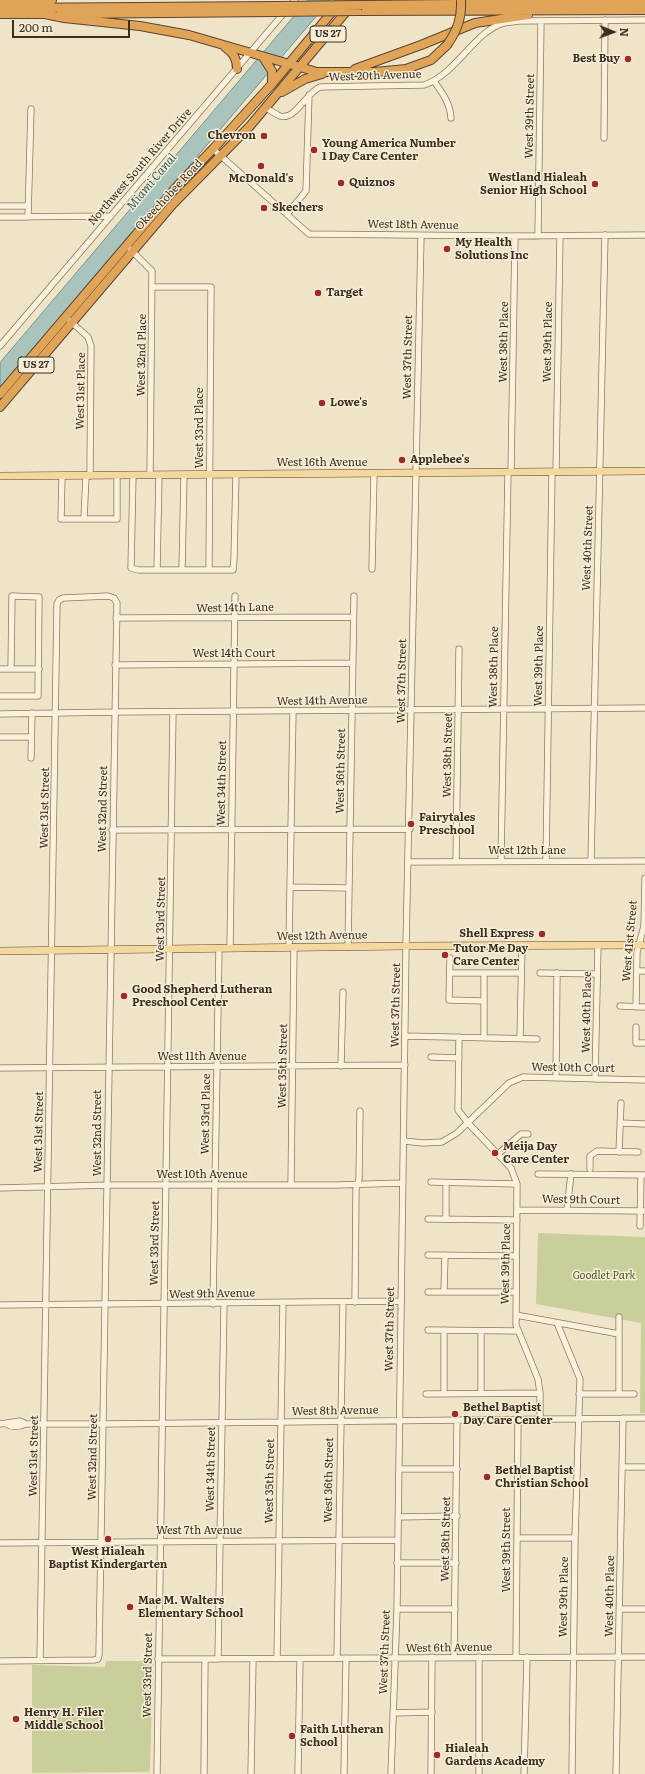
<!DOCTYPE html>
<html>
<head>
<meta charset="utf-8">
<style>
  body { margin:0 }
  #map { position:relative; width:645px; height:1774px; overflow:hidden; background:#f0e4c8; font-family:Literata,serif }
  canvas { display:block }
  .north { position:absolute; left:593px; top:12px; width:40px; height:40px; -webkit-text-stroke:3px #f7eed8; paint-order:stroke; rotate:91deg; font-size:11px; font-weight:700; line-height:16px; text-align:center; color:#3d2e20 }
  .north::after { content:''; display:block; margin:auto; width:14px; height:18px; background:#3d2e20; clip-path:polygon(50% 0,100% 100%,50% 72%,0 100%) }
  .scale { position:absolute; left:12px; top:20px; width:118px; height:18px; box-sizing:border-box; border:2px solid #3d2e20; border-top:0; padding-left:5px; font-size:12px; line-height:14px; white-space:nowrap; color:#3d2e20; -webkit-text-stroke:3px #f7eed8; paint-order:stroke }
</style>
</head>
<body>
<div id="map">
<canvas width="645" height="1774"></canvas>
<div class="north">N</div>
<div class="scale">200 m</div>
</div>
<script>
const g = document.querySelector('canvas').getContext('2d');
g.lineJoin = 'round';
function fillPath(path, color) {
  g.fillStyle = color;
  g.fill(path, 'evenodd');
}
function trace(path, color, width, dash) {
  g.strokeStyle = color;
  g.lineWidth = width;
  g.lineCap = dash ? 'butt' : 'round';
  g.setLineDash(dash || []);
  g.stroke(path);
}
function write(font, color, halo, rows, align = 'center') {
  g.font = font + ' Literata,serif';
  g.lineWidth = 3;
  g.setLineDash([]);
  g.textBaseline = 'middle';
  g.strokeStyle = halo;
  g.fillStyle = color;
  for (const [text, x, y, turn = 0] of rows) {
    g.save();
    g.translate(x, y);
    g.rotate((+turn || 0) * Math.PI / 180);
    g.textAlign = isNaN(turn) ? turn : align;
    if (halo) g.strokeText(text, 0, 0);
    g.fillText(text, 0, 0);
    g.restore();
  }
}
const green = new Path2D(`
  M538 1233 645 1237V1413H640L641 1323 536 1304Z
  M106 1661H153L150 1769 149 1772 32 1773V1665L105 1667Z`);
const water = new Path2D(`
  M308 0H330L0 389V363Z`);
const minor = new Path2D(`
  M434 81C443 94 450 103 451 118
  M266 108C270 110 275 114 280 116 295 121 306 93 320 87L424 85C458 73 474 31 504 23 509 22 514 22 519 21L645 20
  M604 138 605 20
  M213 149 309 234 504 236 645 235
  M0 206H28
  M287 214 306 191 309 95
  M0 217 111 216
  M28 217 31 109
  M538 236 541 21
  M130 249 152 271 150 475
  M153 287H211L209 570
  M70 321 88 337 91 346 90 476
  M0 346 295 0
  M511 472 515 236
  M556 472 560 236
  M133 475 131 568 138 570H233L234 559 236 474
  M62 476 61 519H117V475
  M84 518 86 476
  M182 569 184 475
  M372 569 374 473
  M157 570 159 475
  M116 618 353 617
  M115 665 353 663
  M0 669H39
  M0 696H38L39 597 12 596 11 669
  M0 714 115 712 645 708
  M0 737H31
  M31 758 32 713
  M112 830 410 829
  M501 861 508 472
  M546 861 552 472
  M591 861 605 235
  M408 862 645 861
  M456 862 459 649
  M290 887 349 888
  M289 947 293 711
  M348 947 354 596
  M230 948 235 596
  M450 958 449 1000 484 1001
  M637 971H645
  M450 973H521
  M540 973 597 974
  M620 1006 645 1007
  M636 1007 637 952 644 926 645 878
  M636 1027V1043H645
  M405 1036 537 1039
  M459 1037 458 1110 468 1123 511 1168 517 1184 516 1325 538 1379 540 1393V1420
  M484 1038V973
  M520 1038 522 946
  M431 1057 459 1058
  M341 1066 343 992
  M0 1068 405 1065
  M556 1078 557 973
  M595 1079 598 945
  M620 1123 645 1124
  M404 1141 423 1143 442 1142 457 1133 509 1083 523 1077 645 1080
  M619 1152 621 1103
  M498 1154 521 1134H528
  M590 1169V1156L597 1151 638 1152
  M538 1174 645 1175
  M431 1182 517 1184
  M291 1185 294 947
  M0 1188 108 1185H337L403 1183
  M517 1210 645 1211
  M567 1210 571 1174
  M428 1219 517 1220
  M446 1219V1183
  M640 1226 641 1175
  M428 1255 516 1256
  M444 1291 445 1255
  M428 1292H515
  M355 1302 356 1189 359 1179 360 1111
  M213 1304 219 948
  M0 1305 401 1301
  M516 1315 619 1334
  M557 1323 580 1379 575 1538 572 1774
  M428 1330 518 1331
  M481 1393V1331
  M426 1394 540 1393
  M444 1394V1330
  M579 1394H634
  M619 1394V1317
  M0 1424 20 1421 26 1424H103L645 1418
  M6 1424C13 1428 19 1427 26 1424
  M622 1467H645
  M399 1469H457
  M398 1517 457 1516
  M517 1538H575
  M0 1543 398 1540
  M397 1563H456
  M397 1609H455
  M620 1609H645
  M454 1657 457 1420
  M516 1657 518 1420
  M337 1658 343 1302
  M158 1659 645 1657
  M218 1659 224 1304
  M277 1659 283 1303
  M0 1661 94 1660 98 1659 99 1655 117 603 114 598 108 596 63 598 59 600 57 604 40 1660
  M393 1713 432 1712
  M157 1774 173 712
  M204 1774 205 1659
  M251 1774 253 1659
  M298 1774 300 1659
  M344 1774 346 1658
  M391 1774 397 1609 406 946 421 236
  M431 1774 432 1657
  M479 1774V1657
  M524 1774 527 1657
  M616 1774 623 1418`);
const major = new Path2D(`
  M0 476 645 471
  M0 951 406 946 645 945`);
const highway = new Path2D(`
  M0 0H52
  M362 5 645 2
  M0 8 277 6
  M357 11 645 10
  M0 14H49
  M45 14 64 18 140 26 189 35 317 72H375L406 69 431 60 447 45
  M61 14 274 12
  M225 47C233 53 237 58 237 69
  M263 57 272 71V84
  M355 69 421 45 475 23 528 15
  M282 92 305 79 322 74
  M0 394 179 184 213 149 272 84 342 0
  M0 407 173 204 250 126 356 0`);
const highwayBridge = new Path2D(`
  M277 6 362 5
  M274 12 357 11
  M447 45C457 31 462 18 461 0`);
const markers = [
  [628,59,4,"#9e2a2b"],
  [264,136,4,"#9e2a2b"],
  [314,150,4,"#9e2a2b"],
  [261,166,4,"#9e2a2b"],
  [341,183,4,"#9e2a2b"],
  [595,184,4,"#9e2a2b"],
  [264,208,4,"#9e2a2b"],
  [447,249,4,"#9e2a2b"],
  [318,293,4,"#9e2a2b"],
  [322,403,4,"#9e2a2b"],
  [402,460,4,"#9e2a2b"],
  [411,824,4,"#9e2a2b"],
  [542,934,4,"#9e2a2b"],
  [445,955,4,"#9e2a2b"],
  [124,996,4,"#9e2a2b"],
  [495,1153,4,"#9e2a2b"],
  [455,1414,4,"#9e2a2b"],
  [487,1477,4,"#9e2a2b"],
  [108,1539,4,"#9e2a2b"],
  [130,1607,4,"#9e2a2b"],
  [16,1719,4,"#9e2a2b"],
  [292,1736,4,"#9e2a2b"],
  [437,1755,4,"#9e2a2b"]
];
const shields = [
  [328,34,36],
  [36,365,36]
];
const shieldNames = [
  ["US 27",328,34],
  ["US 27",36,365]
];
const poiNames = [
  ["Best Buy",620,59,"right"],
  ["Chevron",256,136,"right"],
  ["Young America Number",322,144],
  ["1 Day Care Center",322,157],
  ["Westland Hialeah",587,178,"right"],
  ["Senior High School",587,191,"right"],
  ["McDonald's",261,179,"center"],
  ["Quiznos",349,183],
  ["Skechers",272,208],
  ["My Health",455,243],
  ["Solutions Inc",455,256],
  ["Target",326,293],
  ["Lowe's",330,403],
  ["Applebee's",410,460],
  ["Fairytales",419,818],
  ["Preschool",419,831],
  ["Shell Express",534,934,"right"],
  ["Tutor Me Day",453,949],
  ["Care Center",453,962],
  ["Good Shepherd Lutheran",132,990],
  ["Preschool Center",132,1003],
  ["Meija Day",503,1147],
  ["Care Center",503,1160],
  ["Bethel Baptist",463,1408],
  ["Day Care Center",463,1421],
  ["Bethel Baptist",495,1471],
  ["Christian School",495,1484],
  ["West Hialeah",108,1552,"center"],
  ["Baptist Kindergarten",108,1565,"center"],
  ["Mae M. Walters",138,1601],
  ["Elementary School",138,1614],
  ["Henry H. Filer",24,1713],
  ["Middle School",24,1726],
  ["Faith Lutheran",300,1730],
  ["School",300,1743],
  ["Hialeah",445,1749],
  ["Gardens Academy",445,1762]
];
const streetNames = [
  ["West 20th Avenue",375,76,-2],
  ["West 39th Street",530,116,-89],
  ["Northwest South River Drive",140,167,-49],
  ["Okeechobee Road",169,195,-47],
  ["West 18th Avenue",413,225,1],
  ["West 38th Place",504,342,-89],
  ["West 39th Place",548,342,-89],
  ["West 32nd Place",142,355,-89],
  ["West 37th Street",408,357,-89],
  ["West 31st Place",81,391,-89],
  ["West 33rd Place",200,428,-90],
  ["West 16th Avenue",322,463],
  ["West 40th Street",588,548,-88],
  ["West 14th Lane",235,608,-1],
  ["West 14th Court",234,654],
  ["West 39th Place",539,666,-89],
  ["West 38th Place",494,667,-89],
  ["West 37th Street",402,681,-89],
  ["West 14th Avenue",322,701,-1],
  ["West 38th Street",448,755,-89],
  ["West 36th Street",341,771,-89],
  ["West 34th Street",222,783,-89],
  ["West 31st Street",45,808,-89],
  ["West 32nd Street",103,809,-89],
  ["West 12th Lane",527,851],
  ["West 33rd Street",161,919,-89],
  ["West 12th Avenue",322,936,-1],
  ["West 41st Street",630,941,-85],
  ["West 37th Street",396,1005,-89],
  ["West 40th Place",587,1012,-89],
  ["West 11th Avenue",202,1057],
  ["West 35th Street",283,1066,-89],
  ["West 10th Court",573,1068,1],
  ["West 33rd Place",206,1114,-89],
  ["West 31st Street",39,1132,-89],
  ["West 32nd Street",98,1133,-90],
  ["West 10th Avenue",202,1175],
  ["West 9th Court",581,1200,1],
  ["West 33rd Street",155,1243,-89],
  ["West 39th Place",506,1264,-89],
  ["West 9th Avenue",212,1294,-1],
  ["West 37th Street",390,1329,-89],
  ["West 8th Avenue",335,1411,-1],
  ["West 31st Street",34,1456,-89],
  ["West 32nd Street",93,1457,-89],
  ["West 34th Street",211,1469,-89],
  ["West 36th Street",329,1480,-89],
  ["West 35th Street",270,1481,-89],
  ["West 7th Avenue",199,1531],
  ["West 38th Street",446,1539,-89],
  ["West 39th Street",507,1550,-90],
  ["West 40th Place",610,1596,-89],
  ["West 39th Place",564,1597,-89],
  ["West 6th Avenue",449,1648,-1],
  ["West 37th Street",385,1652,-88],
  ["West 33rd Street",148,1675,-89]
];
const parkNames = [
  ["Goodlet Park",604,1276]
];
const waterNames = [
  ["Miami Canal",152,182,-50]
];
fillPath(green, '#c9cf9b');
fillPath(water, '#a9c4bc');
trace(water, '#6f938a', 1);
trace(minor, '#8d765c', 7);
trace(major, '#5b4430', 8);
trace(highway, '#5b4430', 10);
trace(minor, '#faf1dc', 5.5);
trace(major, '#f3d9a0', 7);
trace(highway, '#e0a458', 8);
trace(highwayBridge, '#5b4430', 10, []);
trace(highwayBridge, '#e0a458', 8);
for (const [x, y, r, color] of markers) {
  const dot = new Path2D();
  dot.arc(x, y, r, 0, 2 * Math.PI);
  g.fillStyle = color;
  g.fill(dot);
  trace(dot, '#f7eed8', 1.5);
}
for (const [x, y, w] of shields) {
  const box = new Path2D();
  box.roundRect(x - w / 2, y - 8, w, 16, 3);
  g.fillStyle = '#f7eed8';
  g.fill(box);
  trace(box, '#3d2e20', 1);
}
write('bold 10px', '#3d2e20', null, shieldNames);
write('bold 11px', '#3d2e20', '#f7eed8', poiNames, 'left');
write('11px', '#3d2e20', '#f7eed8', streetNames);
write('italic 11px', '#4d5a26', '#f7eed8', parkNames);
write('italic 12px', '#2f5d5a', '#f7eed8', waterNames);
</script>
</body>
</html>
